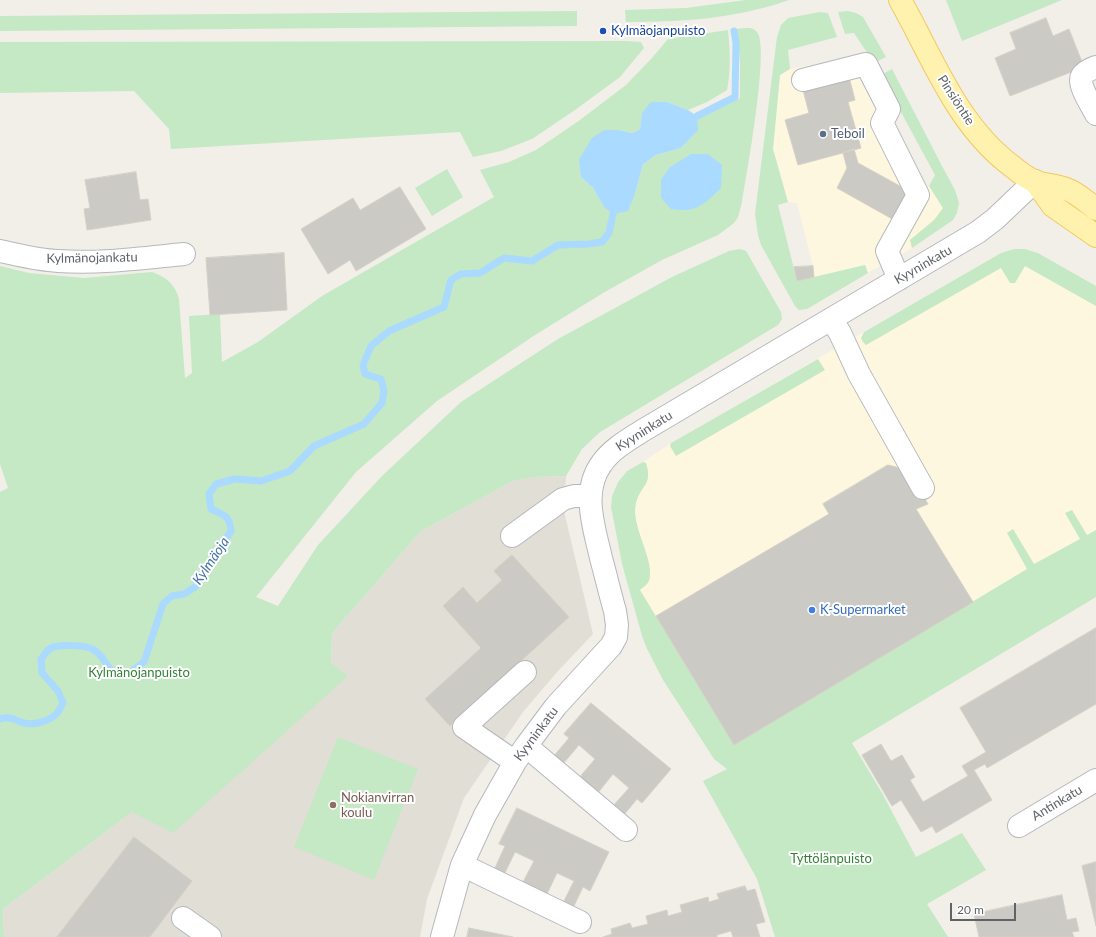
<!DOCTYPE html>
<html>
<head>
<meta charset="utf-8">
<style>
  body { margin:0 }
  #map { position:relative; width:1096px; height:937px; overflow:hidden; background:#f1efe8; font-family:Lato,sans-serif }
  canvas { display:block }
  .scale { position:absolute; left:950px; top:903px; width:66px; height:18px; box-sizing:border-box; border:2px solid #5f6368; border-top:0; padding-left:5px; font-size:12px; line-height:14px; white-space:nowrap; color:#5f6368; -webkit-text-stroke:3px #fff; paint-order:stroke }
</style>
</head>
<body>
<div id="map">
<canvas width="1096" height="937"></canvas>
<div class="scale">20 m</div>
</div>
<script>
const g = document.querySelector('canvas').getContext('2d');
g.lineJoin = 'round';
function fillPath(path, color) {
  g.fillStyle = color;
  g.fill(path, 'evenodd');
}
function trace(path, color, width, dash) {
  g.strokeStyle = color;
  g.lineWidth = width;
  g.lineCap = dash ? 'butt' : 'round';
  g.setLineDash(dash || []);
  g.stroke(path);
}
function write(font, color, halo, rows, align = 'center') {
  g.font = font + ' Lato,sans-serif';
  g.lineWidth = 4;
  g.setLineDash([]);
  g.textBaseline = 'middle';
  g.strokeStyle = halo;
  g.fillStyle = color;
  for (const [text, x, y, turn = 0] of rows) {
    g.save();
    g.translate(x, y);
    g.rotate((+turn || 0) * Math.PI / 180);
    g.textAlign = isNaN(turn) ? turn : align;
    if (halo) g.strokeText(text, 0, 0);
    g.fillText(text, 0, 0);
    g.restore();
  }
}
const commercial = new Path2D(`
  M869 55 900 112 891 128 925 193 929 186 943 209 934 220 910 240 912 248 868 273 865 265 814 277 813 266 797 203 788 202 773 149 780 75 790 69Z
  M1014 249H1025L1038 253 1096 286V545L714 759 663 680 647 649 642 636 622 564 611 507 612 496 618 482 627 471 643 462 671 443 1001 253Z`);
const education = new Path2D(`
  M566 476 564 511 593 634 558 671 523 712 464 798 427 899 420 937H4L3 909 132 812 348 676 331 664 332 633 421 531 513 481 534 477Z`);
const green = new Path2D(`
  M746 0H789C734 19 683 22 626 22L625 10 686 8Z
  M946 0H1062L962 41Z
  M577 11V26L0 31V16Z
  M848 11 856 13 863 17 886 57 874 63 854 33 845 34 838 12Z
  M820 12 828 13 837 37 788 50 790 69 780 75 773 149 788 202 778 205 797 281 865 265 868 273 807 309 799 310 795 306 761 245 758 235 755 214 777 37 781 25 788 18Z
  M746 28C750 28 754 28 757 32 770 47 746 177 742 202L738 217 734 223 718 235 662 260 603 293 535 335 437 401 356 472 256 597 278 606 318 545 382 476 461 402 558 339 672 277 729 251 740 249 746 251 781 312 782 319 778 325 600 432 582 449 566 476 534 477 513 481 421 531 332 633 331 663 348 676 173 833 132 812 3 909 4 937H0V492L8 488 0 464V266L29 273 84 278 152 272C166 277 175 284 179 299L185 378 192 373 189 316 220 314 222 362 258 342 322 296 494 197 480 170 509 162 536 150 580 120 626 85 652 58 668 39 728 30C730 51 731 70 727 90L707 102 688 110 667 102 642 113 640 129 633 133 618 130 581 177 593 188 604 207 635 194 643 164 656 155 681 148 697 130V119L740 98V61L736 29Z
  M626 41 641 42 644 48 620 77 575 110 532 139 501 151 473 157 460 132 171 149 169 129 134 91 0 93V42Z
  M892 69 942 166 955 190 959 203 957 213 953 220 912 248 910 240 934 220 943 208 929 186 935 175 881 75Z
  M447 169 463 197 432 216 415 188Z
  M1014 249H1025L1038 253 1096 286V306L1025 266 1015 283H1010L1001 268 866 345 863 342 861 338 864 332 1001 253Z
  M818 359 825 370 676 456 670 446 671 443Z
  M643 462 646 463C653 486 641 484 636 503 630 526 656 561 649 581 647 585 643 587 640 590L734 745 1027 569 1007 533 1013 529 1034 564 1080 539 1065 513 1072 510 1087 535 1096 530V597L852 743 882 793 916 857 962 833 986 870 927 904 948 937H775L757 879 703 781 727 769 714 759 663 680 647 649 642 636 622 564 611 507 612 496 618 482 627 471Z
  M338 737 418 769 374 880 294 847Z`);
const water = new Path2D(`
  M651 102H667L688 110 697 116 698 130 681 148 656 155 643 164 635 194 628 211 613 214 604 207 593 188 581 177 579 159 592 138 604 130H618L633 133 640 129 642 113Z
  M691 154H708L722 165 721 188C703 205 697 213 671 209L661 198V180L669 168Z`);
const stream = new Path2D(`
  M697 116 735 97 736 43 734 31
  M0 719C8 715 17 721 24 723 34 725 46 722 54 716 58 714 61 707 63 703L58 691 42 673 41 659C44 656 47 650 51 648 59 644 88 645 94 650 102 654 106 665 112 671L129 673 144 662 163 604 172 596 184 594 195 587 231 531C230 515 223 515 211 509L209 494 216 484 235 479 261 481 290 471 314 446 364 424 382 403 384 391 381 379 365 374 363 365 371 346 389 331 444 307 451 280 461 274 480 273 504 258 532 261 558 245 588 244 602 242 609 233 613 214`);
const building = new Path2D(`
  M1046 18 1053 36 1069 29 1084 67 1010 96 995 58 1016 49 1010 33Z
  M849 77 855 100 848 102 861 148 798 165 785 120 809 113 803 90Z
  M854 149 858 163 909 191 894 220 837 188 847 168 843 153Z
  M136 172 140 200 148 199 151 220 87 230 84 209 90 208 85 180Z
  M400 187 426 229 356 271 350 260 328 274 301 229 353 198 360 210Z
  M284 253 287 310 210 315 206 258Z
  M813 266 814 277 797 281 794 267Z
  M888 465 908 470 928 504 916 509 973 602 734 745 656 616 829 514 823 504Z
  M512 555 569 617 450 726 425 699 481 648 443 606 463 587 477 603 502 580 494 571Z
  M1096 628V704L987 768 985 764 974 770 992 800 936 833 932 826 921 832 901 800 892 806 862 755 881 744 891 761 902 755 915 777 910 780 923 802 968 776 962 766 986 752 960 708Z
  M591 703 671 769 642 803 637 799 623 816 612 807 629 788 613 774 597 794 578 779 595 759 579 745 562 765 553 757 569 738 564 734Z
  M517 808 609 852 590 891 583 887 573 908 563 903 574 881 557 873 546 896 522 884 534 861 515 852 504 875 494 870 505 846 499 844Z
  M134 837 192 881 150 937H57Z
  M1096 862V926L1082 866Z
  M745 886 747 891 755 889 765 922 756 924 760 937H733L731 931 717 935V937H603L612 934 611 929 630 923 632 928 648 924 646 916 667 910 668 916 682 912 680 905 708 897 709 902 719 899 717 894Z
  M1062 895 1067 920 1076 918 1079 931 1072 932 1074 937H979L974 914Z
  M469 928 513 937H467Z`);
const minor = new Path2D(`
  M1096 67C1091 69 1085 71 1082 76 1077 84 1092 106 1096 114
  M803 80 866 64 889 109 882 123 918 195 887 251 899 279
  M0 251C19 255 38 260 58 261 100 264 143 258 184 254
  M831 319 840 333 859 374 923 488
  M512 536 563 499 574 496H590
  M526 746 626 830
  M515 762 464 727 525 672
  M1019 826 1096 780
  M462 865 580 922
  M183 918 210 937
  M442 937 462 865 485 815 515 762 526 746 556 706 611 646 616 637 617 625 615 611C610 594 606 576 601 558 594 527 581 491 602 463 612 449 628 440 642 431L978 232 995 219 1035 181`);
const major = new Path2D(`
  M900 0C933 58 957 126 1013 167 1019 172 1029 179 1036 182 1046 185 1056 185 1066 189 1076 192 1087 202 1096 209
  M1035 181 1053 206 1096 236`);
const markers = [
  [603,31,4,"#1a4fb4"],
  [823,134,4,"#5c6f8a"],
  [812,610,4,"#3f7fe0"],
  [333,805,4,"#8d6e63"]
];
const transitNames = [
  ["Kylmäojanpuisto",611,31]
];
const streetNames = [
  ["Pinsiöntie",956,100,57],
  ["Kylmänojankatu",92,258,-1],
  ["Kyyninkatu",923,265,-30],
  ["Kyyninkatu",644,431,-32],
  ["Kyyninkatu",536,734,-53],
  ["Antinkatu",1057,803,-31]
];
const serviceNames = [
  ["Teboil",831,134]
];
const shopNames = [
  ["K-Supermarket",820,610]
];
const parkNames = [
  ["Kylmänojanpuisto",139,673],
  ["Tyttölänpuisto",831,859]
];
const educationNames = [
  ["Nokianvirran",341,798],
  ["koulu",341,813]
];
const waterNames = [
  ["Kylmäoja",211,561,-56]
];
fillPath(commercial, '#fef7e0');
fillPath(education, '#e1ded6');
fillPath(green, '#c5e8c5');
fillPath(water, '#aadaff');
trace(stream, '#aadaff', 7);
fillPath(building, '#cccac5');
trace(building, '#d6d1c6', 1);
trace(minor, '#b5b8bc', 24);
trace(major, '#f2c960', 24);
trace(minor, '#fff', 22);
trace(major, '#fff2af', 22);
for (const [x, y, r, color] of markers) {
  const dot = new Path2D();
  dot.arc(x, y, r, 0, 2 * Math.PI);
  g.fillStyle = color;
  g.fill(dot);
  trace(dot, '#fff', 1.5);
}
write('13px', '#164399', '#fff', transitNames, 'left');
write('13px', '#5f6368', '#fff', streetNames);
write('13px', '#4e5e75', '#fff', serviceNames, 'left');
write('13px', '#366cbe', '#fff', shopNames, 'left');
write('13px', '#348238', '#fff', parkNames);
write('13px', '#785e54', '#fff', educationNames, 'left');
write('italic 14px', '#4174aa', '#fff', waterNames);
</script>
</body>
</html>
